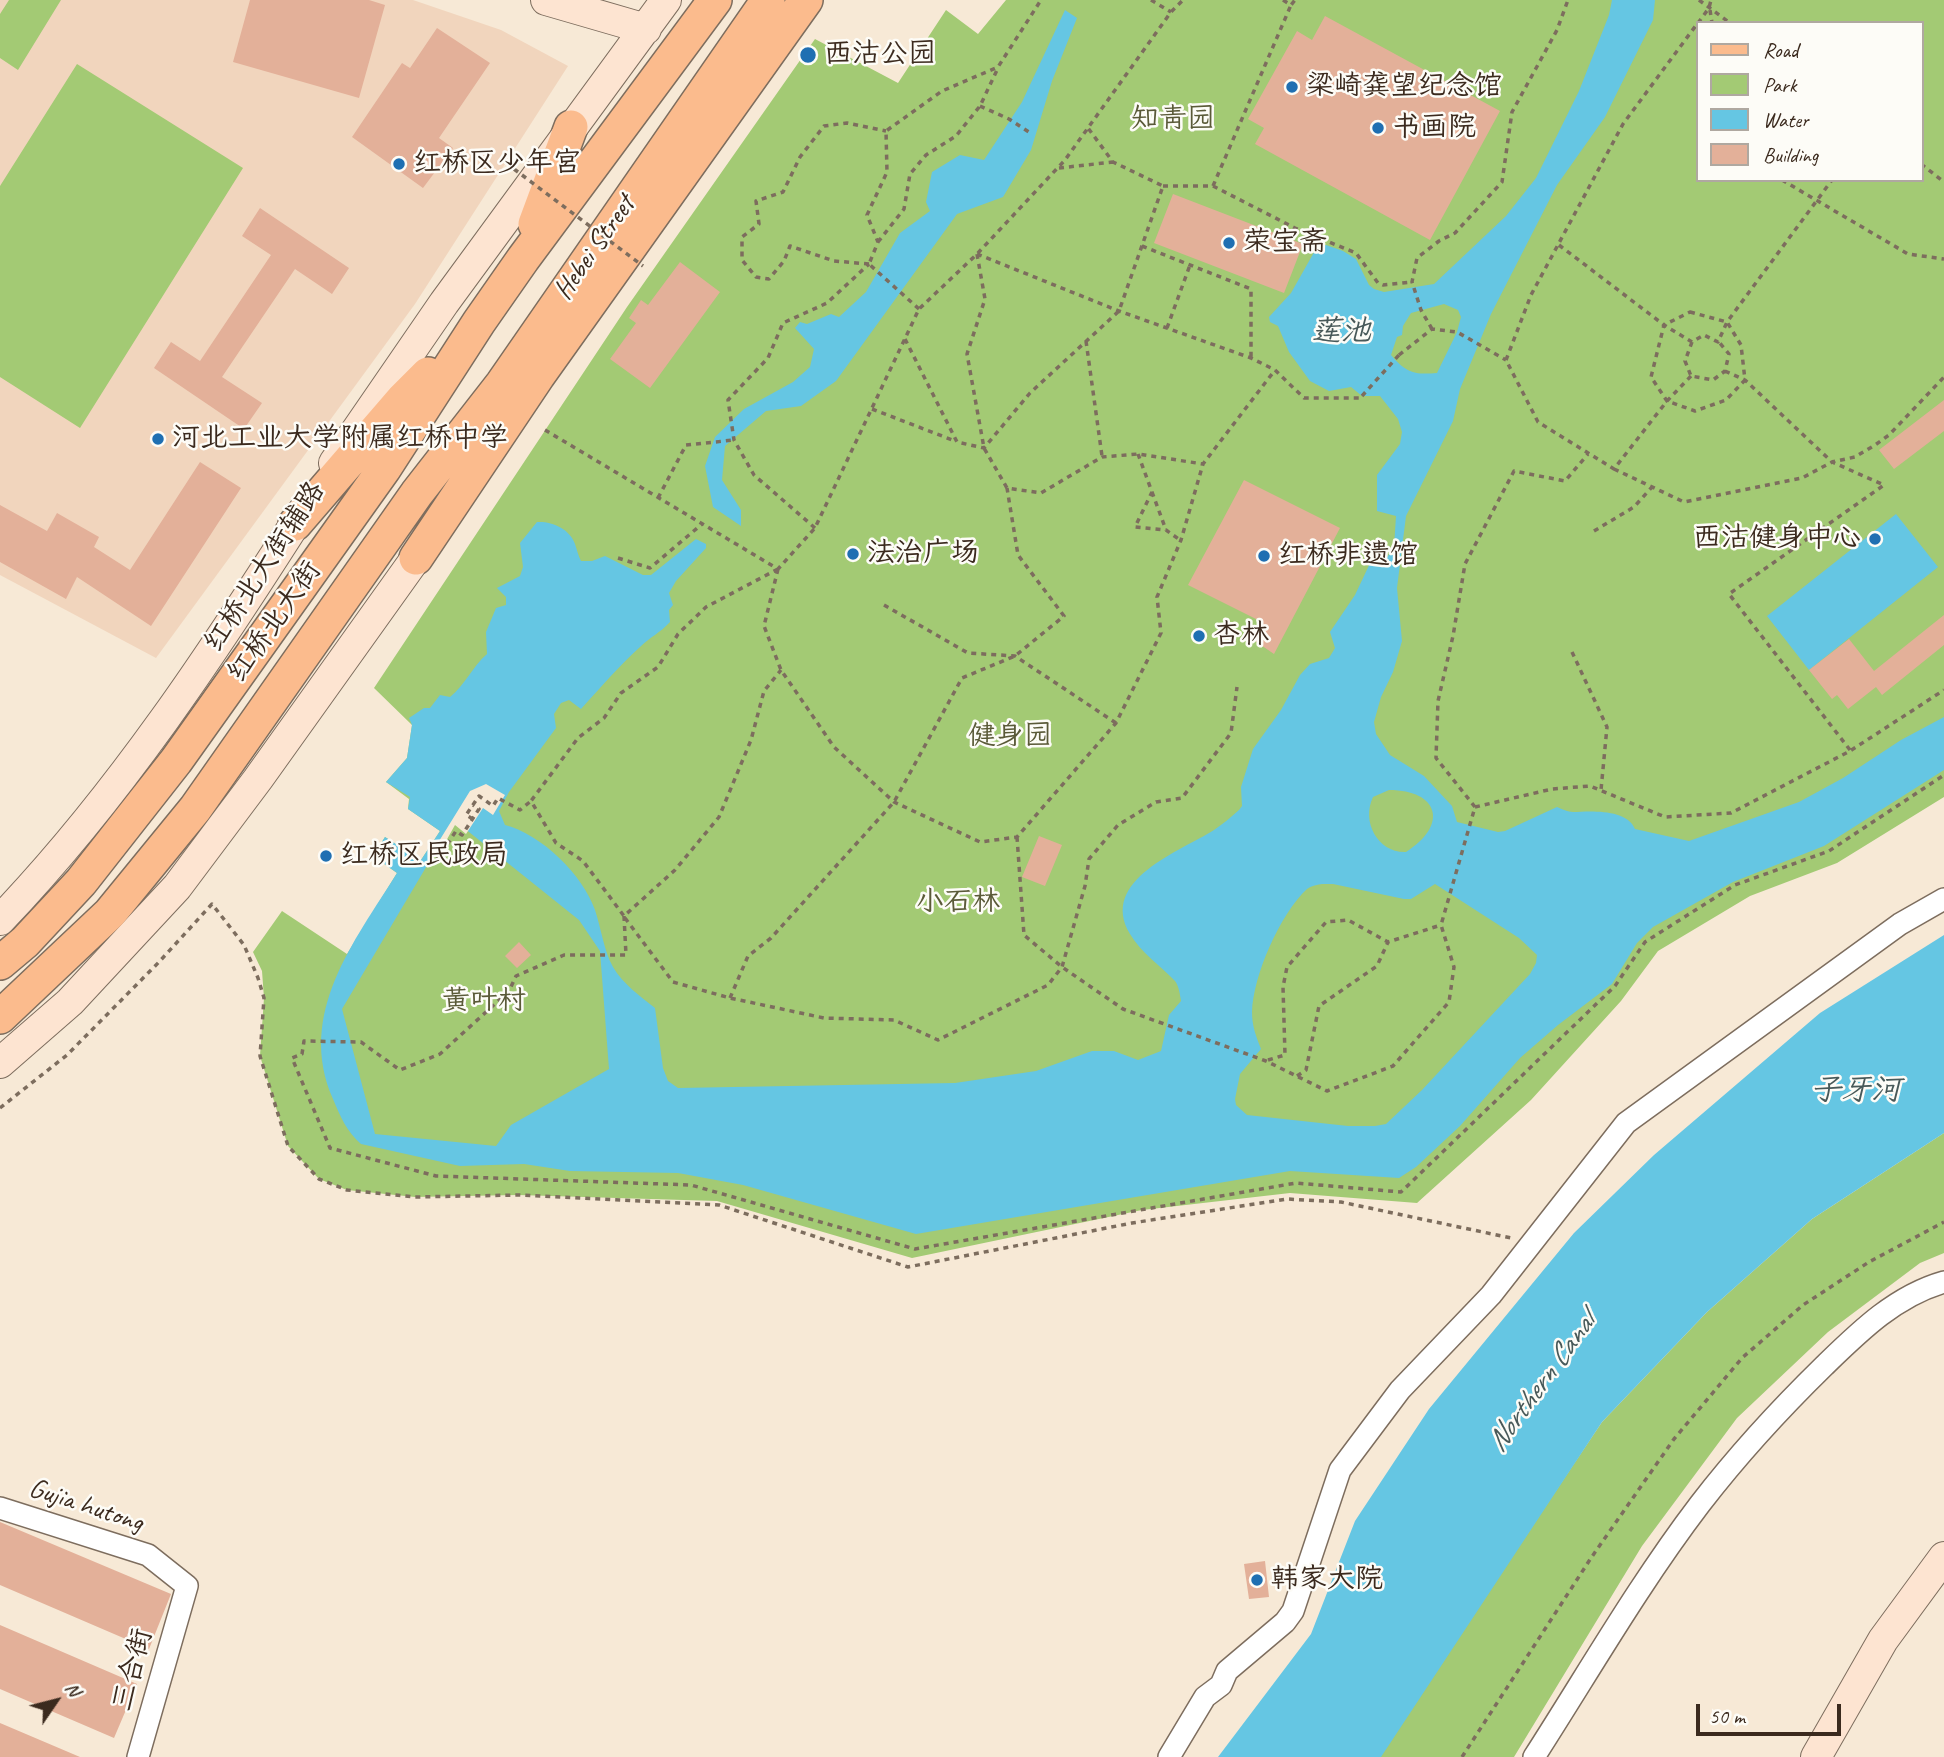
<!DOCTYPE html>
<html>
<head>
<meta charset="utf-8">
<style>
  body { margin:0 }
  #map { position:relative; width:1944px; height:1757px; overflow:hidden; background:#f7e9d6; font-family:Caveat,sans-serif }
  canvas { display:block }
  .legend { position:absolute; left:1696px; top:21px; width:228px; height:161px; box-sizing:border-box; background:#fdfcf7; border:2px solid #afa8a0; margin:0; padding:9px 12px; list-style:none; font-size:21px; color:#3b2a1e }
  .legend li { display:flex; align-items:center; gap:14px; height:35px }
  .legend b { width:35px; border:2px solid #afa8a0 }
  .north { position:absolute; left:21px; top:1666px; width:70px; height:70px; -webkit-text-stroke:5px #fdfcf7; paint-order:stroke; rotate:55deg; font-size:19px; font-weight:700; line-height:28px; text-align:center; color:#3b2a1e }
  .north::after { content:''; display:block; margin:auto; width:24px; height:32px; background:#3b2a1e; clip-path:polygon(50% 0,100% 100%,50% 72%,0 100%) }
  .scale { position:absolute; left:1696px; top:1704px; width:145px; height:32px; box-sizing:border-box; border:4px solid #3b2a1e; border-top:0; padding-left:9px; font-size:21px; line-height:24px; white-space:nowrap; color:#3b2a1e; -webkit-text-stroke:5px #fdfcf7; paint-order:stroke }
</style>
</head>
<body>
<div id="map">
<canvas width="1944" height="1757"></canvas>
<ul class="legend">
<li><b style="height:9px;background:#fbbb8d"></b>Road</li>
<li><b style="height:19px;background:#a3ca74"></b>Park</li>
<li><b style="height:19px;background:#65c6e3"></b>Water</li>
<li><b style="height:19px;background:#e3b099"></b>Building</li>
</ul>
<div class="north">N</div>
<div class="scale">50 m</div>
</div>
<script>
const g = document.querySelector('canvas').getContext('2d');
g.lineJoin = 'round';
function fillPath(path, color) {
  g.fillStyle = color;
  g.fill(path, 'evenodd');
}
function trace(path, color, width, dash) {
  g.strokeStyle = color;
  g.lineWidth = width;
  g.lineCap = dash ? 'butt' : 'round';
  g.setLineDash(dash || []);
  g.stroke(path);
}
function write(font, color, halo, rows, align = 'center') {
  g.font = font + ' Caveat,"LXGW WenKai TC",sans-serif';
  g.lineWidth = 5;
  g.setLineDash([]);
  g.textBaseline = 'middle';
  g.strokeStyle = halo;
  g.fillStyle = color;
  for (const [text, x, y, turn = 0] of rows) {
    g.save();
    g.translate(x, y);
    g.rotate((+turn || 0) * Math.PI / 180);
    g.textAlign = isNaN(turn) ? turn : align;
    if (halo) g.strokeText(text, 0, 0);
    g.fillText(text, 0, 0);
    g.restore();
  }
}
const built = new Path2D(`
  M0 0H413L501 30 568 66 415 304 156 658 0 575Z`);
const green = new Path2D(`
  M9 0H61L18 70 0 58V14Z
  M1006 0H1944V797L1837 863 1750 896 1658 951 1621 1001 1531 1100 1417 1203 1290 1193 1142 1210 912 1258 717 1201 518 1195 415 1197 347 1190 319 1179 288 1146 260 1056 264 998 262 971 253 952 282 911 347 954 397 873 373 856 385 837 421 860 440 831 408 809 409 799 386 782 407 758 412 725 374 688 627 307 815 39 898 83 946 10 978 34ZM1697 23H1921V180H1697Z
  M77 64 243 168 80 428 0 377V186Z
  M1944 1133V1253L1920 1263 1828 1332 1737 1418 1642 1546 1514 1757H1377L1602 1422 1707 1312 1812 1219Z`);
const water = new Path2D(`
  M1612 0H1655L1653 20 1605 117 1557 185 1491 314 1460 389 1453 421 1406 516 1397 588 1402 641 1393 672 1381 697 1374 722 1376 734 1390 755 1424 776 1452 806 1457 822 1498 832 1505 831 1557 807C1562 809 1568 812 1573 812 1592 811 1627 809 1635 829L1689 841 1799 802 1843 778 1901 740 1944 717V770L1824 846 1733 882 1653 927 1637 943 1612 984 1558 1025 1520 1058 1460 1126 1416 1167 1399 1178 1290 1171 916 1234 743 1185 678 1173 570 1171 524 1164 460 1166 361 1144C347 1132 340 1116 333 1099 296 1014 354 942 397 873L373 856 385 837 421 860 440 831 408 809 410 797 386 782 407 758 412 725 409 718 424 708H430L440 695 450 697C465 685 472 667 487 654L486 632 496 608 506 605V597L497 588 520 576 523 567 520 543 537 522C552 521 570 529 575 544 577 550 578 555 581 561H592L605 556 643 575H651L696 539 706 544V548L676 581 669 593 673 605 669 610 670 622C660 633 650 637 640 647 619 666 600 688 581 709L569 700 561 703 554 714 556 728 509 792 499 811 505 825C541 834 583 875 595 910 601 928 604 951 613 967 623 984 640 996 655 1008L663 1068 668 1081 678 1088 955 1083 1036 1071 1092 1051H1114L1138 1060 1161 1051 1169 1015 1181 1001C1180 995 1179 986 1175 981 1161 966 1141 953 1130 934 1098 880 1181 851 1214 830 1223 824 1231 817 1239 810L1242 806 1241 787 1253 749 1281 710 1300 675 1310 664 1329 658 1335 648 1330 632 1355 595 1372 559H1386L1394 547 1396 516 1377 511V475L1400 444 1402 432 1398 419 1380 396H1362L1351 387 1329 391 1310 381 1289 352 1278 326 1270 322 1269 317 1291 293 1317 247 1326 245 1343 251 1356 259 1369 285 1374 289 1384 292 1434 284 1506 216 1536 178 1579 91 1609 15ZM1444 304 1458 310 1461 317 1457 332 1437 373C1415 375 1406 373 1391 355L1397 337 1402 335 1403 326 1411 313ZM1389 790C1439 790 1449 825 1406 852 1378 853 1361 822 1373 797ZM454 820 579 920 600 951 609 1069 511 1125 496 1146 375 1134 342 1009ZM1322 884H1333L1404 899H1411L1435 884 1519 938 1537 955 1536 963 1530 974 1422 1090 1386 1124 1375 1126H1348L1247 1115 1236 1105 1235 1099 1240 1074 1261 1049C1256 1036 1252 1026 1252 1012 1253 976 1280 914 1307 889 1311 886 1316 885 1322 884Z
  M1065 10 1077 18 1052 81 1031 150 1003 197 957 214 836 381 801 406 766 411 725 446 722 480 741 510V526L713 507 705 466 715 437 744 409 793 382 810 367 814 349 795 328 800 322 807 324 831 314 839 317 866 292 900 233 930 211 926 202 932 172 960 155 984 160 1022 102Z
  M1896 514 1938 567 1809 670 1767 616Z
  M1944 935V1133L1812 1219 1707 1312 1602 1422 1381 1757H1218L1311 1634 1355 1521 1429 1409 1574 1233 1654 1155 1820 1013Z`);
const pier = new Path2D(`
  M486 784 505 795 493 815 483 808 466 834 455 825 441 850 436 846 470 791Z`);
const building = new Path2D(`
  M250 0H369L385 5 359 98 233 62Z
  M1325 16 1500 111 1430 240 1255 144 1264 128 1248 119 1297 31 1312 40Z
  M437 28 490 63 439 138 453 148 423 188 352 137 402 63 410 68Z
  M1173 194 1303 244 1284 293 1154 243Z
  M260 208 349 268 332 294 295 269 222 377 262 403 244 429 154 368 171 342 200 361 271 255 242 236Z
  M680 262 720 292 650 388 610 359 636 323 629 318 641 300 648 305Z
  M1944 400V431L1894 469 1879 450Z
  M200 462 241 488 151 626 77 577 66 599 0 562V505L47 531 57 513 99 537 94 547 130 570Z
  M1244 480 1340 528 1274 654 1252 639 1260 621 1188 585Z
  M1944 615V645L1882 695 1876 687 1848 709 1837 695 1832 699 1809 670 1849 639 1874 671Z
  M1039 836 1062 845 1045 886 1022 877Z
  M519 942 531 955 517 968 505 956Z
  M0 1522 171 1594 149 1649 0 1585Z
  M1265 1561 1269 1597 1249 1599 1244 1564Z
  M0 1625 137 1684 114 1738 0 1689Z
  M0 1723 80 1757H0Z`);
const path = new Path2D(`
  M1151 0 1171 12
  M1283 0 1291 5 1295 0
  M1699 0 1730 23
  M1710 10 1712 23
  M1698 23 1709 8 1711 0
  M980 106 1009 119 1032 134
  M1921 164 1944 182
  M1059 168 1113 162
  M1782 180 1908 254 1944 259
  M1163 186H1213L1295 228 1356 253 1378 283 1383 285 1412 282
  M1213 186 1291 5
  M878 242 904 209 910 174 926 155 956 136 980 106 998 68
  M1559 245 1664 325 1692 342 1704 335 1718 342 1727 322 1832 180
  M1142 246 1251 289V358
  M977 254 985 299 967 354 984 448 1007 488 1041 493 1102 457 1138 454 1203 464
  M977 254 1119 311 1251 358 1275 370 1304 398H1360L1362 396
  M869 264 834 261 790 246 784 261 769 279 756 277 742 260V237L759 224 756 201 783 192 800 157 824 126 847 123 886 131
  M919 309 869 264 878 242 867 215 887 172 886 131 942 91 998 67 1041 0
  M1690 312 1727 322 1741 345 1745 380 1726 400 1695 411 1667 401 1651 377 1664 325Z
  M1167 328 1190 265
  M1432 329 1421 310 1412 282 1417 258 1439 241 1455 233 1502 182 1512 112 1557 30 1568 0
  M905 339 957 442 984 448 1030 393 1119 311 1163 186 1113 162 1088 128
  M1086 341 1102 456
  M1692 342 1685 361 1691 376 1713 380 1725 371 1729 354 1719 342
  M1399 355 1432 329 1457 332 1506 360
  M1725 371 1745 380 1832 462 1884 485
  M1691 376 1667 401 1614 469 1538 422 1506 360 1531 295 1623 124 1697 24
  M872 409 955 441
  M545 430 778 569 815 528 919 309 977 254 1065 160 1171 12 1183 0
  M1138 454 1152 492 1135 527 1166 530 1180 540
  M1614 469 1684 502 1802 478 1832 462 1855 457 1875 445 1889 435 1944 377
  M1152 492 1166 530
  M658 498 686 445 734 440
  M815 528 754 475 734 440 728 400 768 358 783 323 827 303 869 264
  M1594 531 1634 507 1652 487
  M618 558 650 568 702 524
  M778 569 764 626 781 670 834 747 894 802 980 842 1017 837 1116 723 1161 633 1157 597 1181 540 1203 464 1275 370
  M778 569 706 607 678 634 658 667 621 693 604 718 578 738 531 801 556 843 583 861 624 916 675 870 719 817 751 740 764 691 781 670
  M884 605 968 653 1015 656 1116 723
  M1572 652 1607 727 1601 790
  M1850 750 1729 594 1884 485
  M1475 807 1552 789 1590 786 1665 817 1731 813 1850 751 1944 690
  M1475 807 1436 758 1438 701 1453 636 1465 564 1514 471 1565 481 1588 454
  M473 819 466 815 479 796 493 806 498 798 520 810 531 801
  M1017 837 1024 935 1062 967 1123 1009 1266 1061 1327 1091 1393 1066 1449 1002 1454 967 1441 925 1475 807
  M436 861 456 831 462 835 479 809 473 805
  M624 916 626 955H564L516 976 509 991 440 1054 400 1070 361 1042 304 1041 302 1054 292 1058 330 1148 436 1176 691 1185 915 1249 1296 1183 1401 1192 1615 986 1645 942 1735 885 1829 851 1944 775
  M625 918 673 982 730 998 824 1018 894 1020 938 1040 1048 985 1062 967 1085 886 1089 859 1118 825 1156 802 1182 798 1231 733 1237 687
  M730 998 748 956 771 938 894 802 962 678 1015 656 1064 616 1018 555 1007 488
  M1268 1060 1285 1055 1283 987 1287 967 1326 922 1348 920 1388 942 1441 925
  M1297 1076 1306 1070 1319 1006 1377 966 1388 942
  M0 1108 67 1055 159 962 212 904 244 945 258 978 264 998 260 1056 288 1146 319 1179 347 1190 415 1197 518 1195 719 1205 908 1267 1132 1223 1287 1199 1341 1202 1511 1238
  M1462 1757 1591 1558 1674 1439 1742 1358 1803 1305 1869 1262 1944 1222`);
const street = new Path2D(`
  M0 1508 148 1555 187 1586 138 1757
  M1169 1757 1205 1697 1221 1685 1227 1671 1285 1622 1293 1611 1340 1470 1400 1390 1491 1295 1626 1123 1900 924 1944 899
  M1534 1757C1588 1673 1639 1584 1700 1504 1737 1456 1780 1409 1824 1366 1859 1332 1895 1296 1944 1282`);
const secondary = new Path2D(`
  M546 0 646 29
  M334 463 444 303 666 0
  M0 920C119 796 215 650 307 505
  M0 1063 70 1002 177 887 258 779 416 558
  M1816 1757 1883 1640 1944 1557`);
const primary = new Path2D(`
  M535 224 571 127
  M295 524 402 400 428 374
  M416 558 538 376 806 0
  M0 963 25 942 81 882 176 761 384 469 479 322 523 259 715 0
  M0 1017 110 913 195 809 417 493 502 384 768 0`);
const pathBridge = new Path2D(`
  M514 169 643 266
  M1362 396 1399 355`);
const markers = [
  [808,55,9,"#1f6fb2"],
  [1292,87,7,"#1f6fb2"],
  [1378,128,7,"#1f6fb2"],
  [399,164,7,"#1f6fb2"],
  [1229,243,7,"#1f6fb2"],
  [158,439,7,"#1f6fb2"],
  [1875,539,7,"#1f6fb2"],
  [853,554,7,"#1f6fb2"],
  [1264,556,7,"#1f6fb2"],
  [1199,636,7,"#1f6fb2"],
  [326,856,7,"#1f6fb2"],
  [1257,1580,7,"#1f6fb2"]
];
const poiNames = [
  ["西沽公园",824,55],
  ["梁崎龚望纪念馆",1306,87],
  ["书画院",1392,128],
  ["红桥区少年宫",413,164],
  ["荣宝斋",1243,243],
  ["河北工业大学附属红桥中学",172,439],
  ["西沽健身中心",1861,539,"right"],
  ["法治广场",867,554],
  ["红桥非遗馆",1278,556],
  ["杏林",1213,636],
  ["红桥区民政局",340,856],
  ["韩家大院",1271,1580]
];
const parkNames = [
  ["知青园",1173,120],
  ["健身园",1010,737],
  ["小石林",958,903],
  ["黄叶村",484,1002]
];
const streetNames = [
  ["Hebei Street",595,248,-55],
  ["红桥北大街辅路",265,567,-57],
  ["红桥北大街",275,622,-55],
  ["Gujia hutong",86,1506,18],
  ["三合街",133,1670,-75]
];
const waterNames = [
  ["莲池",1341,332],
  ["子牙河",1856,1091],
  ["Northern Canal",1542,1383,-54]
];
fillPath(built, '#f1d5bd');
fillPath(green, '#a3ca74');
fillPath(water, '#65c6e3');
fillPath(pier, '#f7e9d6');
fillPath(building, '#e3b099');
trace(street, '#7d6d5e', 24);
trace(secondary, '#7d6d5e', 32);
trace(primary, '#7d6d5e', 36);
trace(path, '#7d6d5e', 3.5, [5, 5]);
trace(street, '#fff', 21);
trace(secondary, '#fde4d1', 30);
trace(primary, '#fbbb8d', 33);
trace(pathBridge, '#7d6d5e', 3.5, [5, 5]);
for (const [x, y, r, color] of markers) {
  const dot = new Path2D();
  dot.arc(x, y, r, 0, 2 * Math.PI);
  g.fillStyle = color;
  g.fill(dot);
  trace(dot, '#fdfcf7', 2.5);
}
write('28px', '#3b2a1e', '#fdfcf7', poiNames, 'left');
write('28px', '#5a5a38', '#fdfcf7', parkNames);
write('28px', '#3b2a1e', '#fdfcf7', streetNames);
write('italic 30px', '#485959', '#fdfcf7', waterNames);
</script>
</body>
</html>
